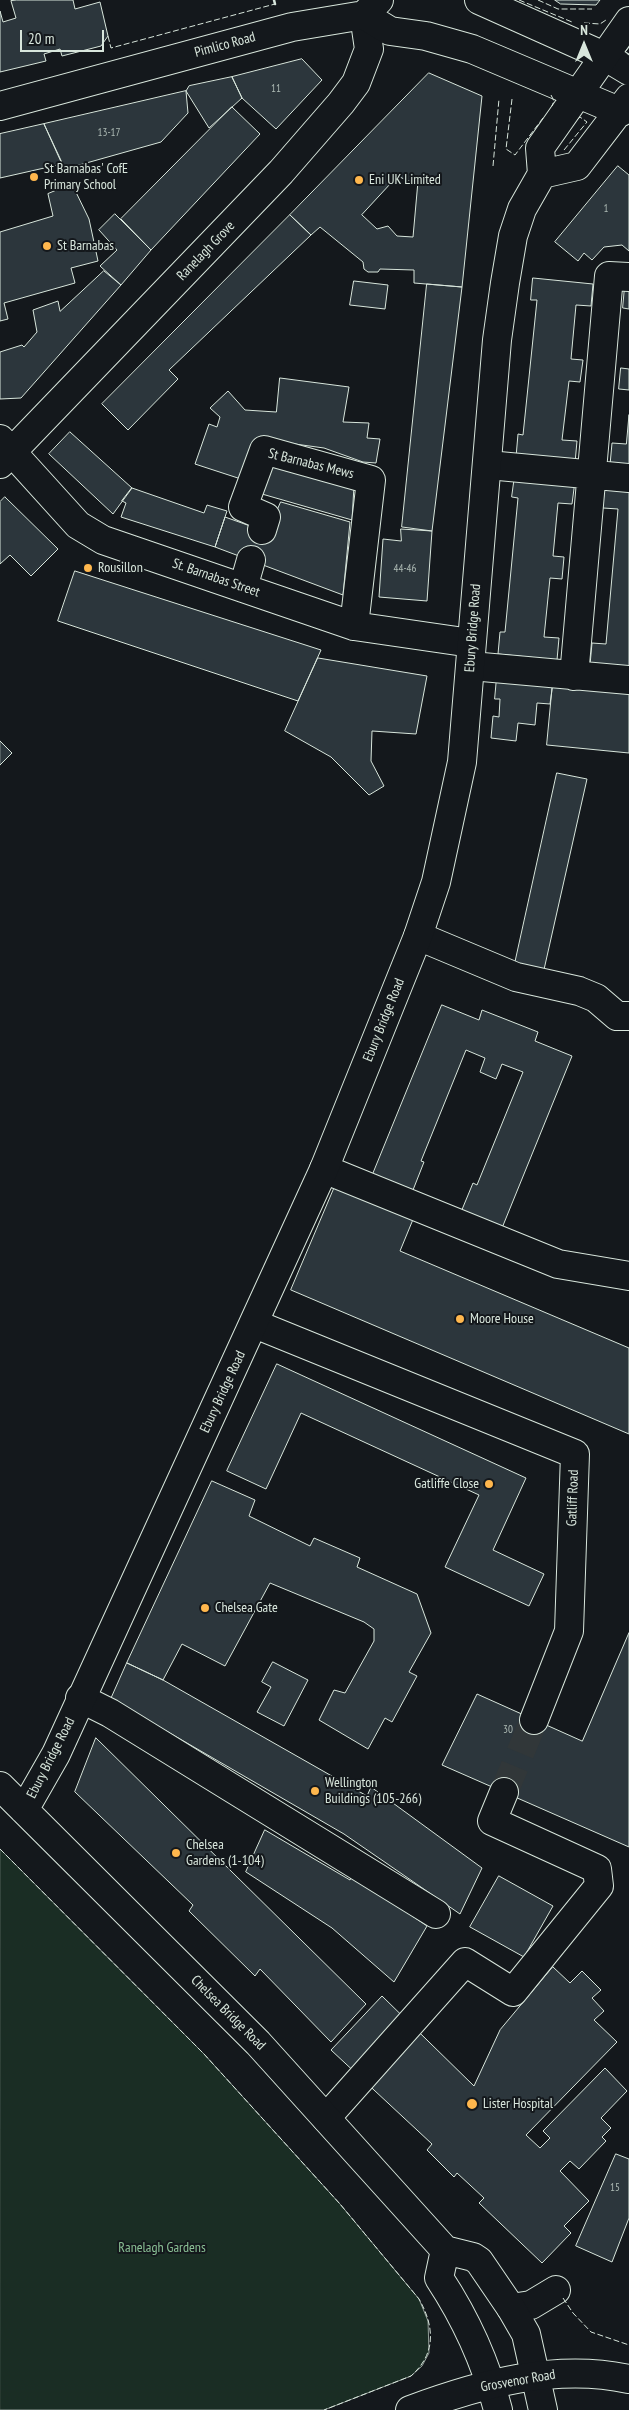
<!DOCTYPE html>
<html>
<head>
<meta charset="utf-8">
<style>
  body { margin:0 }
  #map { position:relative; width:629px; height:2410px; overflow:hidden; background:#14181c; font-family:"PT Sans Narrow",sans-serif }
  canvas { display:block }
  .north { position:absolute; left:559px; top:20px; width:50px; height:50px; -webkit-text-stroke:4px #14181c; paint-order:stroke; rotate:0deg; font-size:14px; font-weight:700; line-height:20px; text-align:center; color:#d8e6dc }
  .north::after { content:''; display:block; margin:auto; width:18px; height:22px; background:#d8e6dc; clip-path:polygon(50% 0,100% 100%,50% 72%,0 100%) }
  .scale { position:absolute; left:20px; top:30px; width:84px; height:22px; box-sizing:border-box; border:2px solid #d8e6dc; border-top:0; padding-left:6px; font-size:15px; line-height:18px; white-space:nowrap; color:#d8e6dc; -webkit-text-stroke:4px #14181c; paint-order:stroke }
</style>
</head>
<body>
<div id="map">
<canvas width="629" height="2410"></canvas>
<div class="north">N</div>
<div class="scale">20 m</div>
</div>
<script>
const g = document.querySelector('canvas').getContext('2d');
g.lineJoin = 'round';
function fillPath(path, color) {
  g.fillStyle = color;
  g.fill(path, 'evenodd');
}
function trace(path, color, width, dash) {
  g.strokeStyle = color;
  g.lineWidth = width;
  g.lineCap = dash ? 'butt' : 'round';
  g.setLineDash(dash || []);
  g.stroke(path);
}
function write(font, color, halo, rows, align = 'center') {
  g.font = font + ' "PT Sans Narrow",sans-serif';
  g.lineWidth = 4;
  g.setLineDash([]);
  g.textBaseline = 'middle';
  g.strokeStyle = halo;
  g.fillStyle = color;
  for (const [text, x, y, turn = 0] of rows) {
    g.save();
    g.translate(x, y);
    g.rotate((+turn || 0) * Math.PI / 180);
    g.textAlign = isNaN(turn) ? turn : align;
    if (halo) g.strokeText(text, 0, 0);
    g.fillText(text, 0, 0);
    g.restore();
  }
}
const green = new Path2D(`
  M0 1849 204 2054 340 2204 419 2299 428 2321 429 2353 422 2366 411 2376 324 2410H0Z`);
const building = new Path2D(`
  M17 0H73L75 9 100 2 108 36 101 46 62 56 60 49 44 54 46 61 0 72V11L3 22 16 18 11 1Z
  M555 0H600L596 5 561 4Z
  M302 59 322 80 276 129 242 98 232 77Z
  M429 73 482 96 462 287 414 283V270L380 269 378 272H368L364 269 363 262 320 227 311 235 290 215ZM398 176 408 181H418L413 237 397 236 388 226 377 229 362 215Z
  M232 77 242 98 209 128 186 91 189 86Z
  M186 91 188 113 161 142 65 169 44 124Z
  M232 107 260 134 151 250 121 219Z
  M44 124 62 164 0 178V134Z
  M618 166 629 175V251L622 245 604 247 592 260 584 253 578 261 555 242Z
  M72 184 89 219 98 261 71 268 75 283 4 303 8 319 0 321V232L53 216 48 194Z
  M115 214 151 250 121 285 100 266 117 250 99 230Z
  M290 215 311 235 169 370 178 379 128 430 102 404Z
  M104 271 121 285 21 398 0 399V352L22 345 24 347 37 332 33 310 58 301 60 311Z
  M533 278 593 284 591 306 576 305 571 359 583 360 580 382 569 381 562 440 577 441 575 463 516 457 518 434 523 435 537 300H531Z
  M354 281 388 285 385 309 350 305Z
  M427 284 462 287 432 531 402 527Z
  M625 286 629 287V309L623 308Z
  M621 368 629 369V390L619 389Z
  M280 378 349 387 343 422 369 423 367 438 380 439 376 463 363 462 324 448 273 441 244 480 195 464 209 424 217 427 220 417 210 408 228 391 245 410 276 412Z
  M629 415V467L610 465 612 443 626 444Z
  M70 432 132 488 113 514 49 454Z
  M271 464 354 486 352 520 262 494Z
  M515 475 575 481 572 504 558 503 553 556 564 557 562 579 550 578 544 637 559 638 557 660 498 654 500 632H505L518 498 512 497Z
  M605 486 629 488V668L590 665 592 643 606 644 618 509 603 508Z
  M132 488 204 513 207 505 227 511 215 547 121 517 126 503 122 501Z
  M5 497 58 549 31 576 10 555 0 564V502Z
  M281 502 350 522 343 595 215 547 225 517 267 532Z
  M401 529 432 531 427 601 379 597 383 539 401 541Z
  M75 571 321 650 298 701 58 621Z
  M318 658 427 676 416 734 372 731 371 761 384 786 369 795 331 757 285 731Z
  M497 677 553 682 550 704 537 703 535 725 518 723 516 741 491 738 493 716 499 717 500 699H495Z
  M553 682 629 690V753L547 745Z
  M0 741 12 753 0 765Z
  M557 773 587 779 543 974 514 968Z
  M442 1005 479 1020 482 1010 538 1032 535 1041 572 1056 502 1228 461 1212 473 1183 477 1185 523 1072 502 1064 496 1079 480 1072 485 1058 466 1050 421 1161 424 1162 413 1190 373 1174Z
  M336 1184 414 1217 400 1251 629 1348V1434L291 1290Z
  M277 1364 526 1478 493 1550 544 1574 529 1606 445 1567 479 1495 301 1413 266 1489 227 1471Z
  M212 1481 255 1500 249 1516 310 1546 314 1538 360 1558 357 1567 417 1594 431 1633 409 1672 417 1676 392 1722 385 1718 368 1749 319 1720 334 1690 345 1693 374 1641V1629L364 1622 270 1583 225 1666 182 1644 163 1680 127 1663Z
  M629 1633V1847L442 1765 477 1694 582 1741Z
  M273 1662 308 1680 284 1726 257 1712 271 1687 262 1682Z
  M127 1663 163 1680 367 1796 371 1787 482 1868 460 1914 344 1834 111 1699Z
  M96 1738 366 2004 331 2042 260 1969 255 1976 189 1911 193 1905 75 1792Z
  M265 1830 350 1880 352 1875 427 1926 394 1982 332 1928 246 1872Z
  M499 1876 553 1906 524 1957 470 1927Z
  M553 1967 570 1983 582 1971 601 1990 592 1998 604 2011 594 2020 617 2042 526 2135 540 2148 550 2138 543 2131 605 2068 627 2091 601 2118 611 2128 602 2137 606 2141 579 2169 570 2161 560 2171 589 2201 564 2226 571 2233 542 2263 479 2203 484 2198 457 2173 454 2177 427 2150 432 2144 331 2050 382 1996 474 2086 500 2030Z
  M616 2154 629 2159V2218L612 2262 576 2246Z`);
const minorTunnel = new Path2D(`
  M504 1792 534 1720`);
const minor = new Path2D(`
  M604 56 629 71
  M0 439 78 525 103 540 354 626 471 643
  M0 464 281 172 341 103 356 83 369 49 364 15
  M488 465 629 478
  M262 530 266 517 243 507 264 450 371 480 354 626
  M243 588 251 560
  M471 666 629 680
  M574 676 609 276 629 277
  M418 936 516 977 579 991 596 998 617 1016H629
  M324 1169 558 1264 629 1276
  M255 1324 575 1454 569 1631 534 1720
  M80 1698 110 1713 436 1914
  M326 2118 465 1962 513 1992 599 1886 597 1869 492 1821 504 1792
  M511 2308 531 2305 556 2290`);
const major = new Path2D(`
  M479 0 604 56
  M364 15 390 31 426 36 472 49 621 112
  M0 106 292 27 364 15 379 0
  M542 174 577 166 629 98
  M0 1786 258 2043 445 2250 473 2257 479 2261 511 2308 526 2334 543 2410
  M24 1810 56 1754 324 1169 418 936 436 882 462 762 497 340 505 283 513 236 522 209 542 174 540 148 629 21
  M445 2250 439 2278C466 2319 486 2363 498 2410`);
const highway = new Path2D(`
  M410 2410C480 2384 555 2363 629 2379`);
const fence = new Path2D(`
  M519 0 572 22
  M538 0 558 9H592
  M584 23 600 24 606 20
  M108 36 111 48 275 4
  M629 47 625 52 629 55
  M551 95 554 101 552 106
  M512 99 506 149 515 155 543 118
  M564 150 587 122 580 117 576 121
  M493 166 499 99
  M0 1849 204 2054 340 2204 419 2299C435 2327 436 2354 411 2376L324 2410
  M563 2298 573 2313 591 2332 629 2345`);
const wall = new Path2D(`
  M274 0 275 4`);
const markers = [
  [34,177,5,"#ffb74d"],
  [359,180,5,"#ffb74d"],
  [47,246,5,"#ffb74d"],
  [88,568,5,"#ffb74d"],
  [460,1319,5,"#ffb74d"],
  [489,1484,5,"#ffb74d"],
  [205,1608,5,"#ffb74d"],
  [315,1791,5,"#ffb74d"],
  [176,1853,5,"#ffb74d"],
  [472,2104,6,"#ffb74d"]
];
const numberNames = [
  ["11",276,89],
  ["13-17",109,133],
  ["1",606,209],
  ["44-46",405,569],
  ["30",508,1730],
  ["15",615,2188]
];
const streetNames = [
  ["Pimlico Road",225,45,-15],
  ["Ranelagh Grove",206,251,-46],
  ["St Barnabas Mews",311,464,14],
  ["St. Barnabas Street",216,578,19],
  ["Ebury Bridge Road",473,628,-86],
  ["Ebury Bridge Road",384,1020,-68],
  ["Ebury Bridge Road",223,1392,-65],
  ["Gatliff Road",573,1498,-88],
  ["Ebury Bridge Road",51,1758,-63],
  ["Chelsea Bridge Road",228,2013,45],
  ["Grosvenor Road",518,2381,-10]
];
const poiNames = [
  ["St Barnabas' CofE",44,169],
  ["Primary School",44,185],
  ["Eni UK Limited",369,180],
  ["St Barnabas",57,246],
  ["Rousillon",98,568],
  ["Moore House",470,1319],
  ["Gatliffe Close",479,1484,"right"],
  ["Chelsea Gate",215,1608],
  ["Wellington",325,1783],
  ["Buildings (105-266)",325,1799],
  ["Chelsea",186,1845],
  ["Gardens (1-104)",186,1861],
  ["Lister Hospital",483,2104]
];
const parkNames = [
  ["Ranelagh Gardens",162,2248]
];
fillPath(green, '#1a2d24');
trace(green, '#939e99', 1);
fillPath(building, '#2c363c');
trace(building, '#d8e6dc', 1);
trace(minorTunnel, '#313739', 28, [28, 14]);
trace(minor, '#d8e6dc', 30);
trace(major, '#d8e6dc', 30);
trace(highway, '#d8e6dc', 30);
trace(minor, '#14181c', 28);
trace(major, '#14181c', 28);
trace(highway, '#14181c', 28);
trace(fence, '#d8e6dc', 1, [6, 2.5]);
trace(wall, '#d8e6dc', 2.5);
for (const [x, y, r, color] of markers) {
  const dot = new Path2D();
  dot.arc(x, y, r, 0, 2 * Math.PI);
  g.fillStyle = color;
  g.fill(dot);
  trace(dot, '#14181c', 2);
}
write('11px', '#adbab4', null, numberNames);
write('14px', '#d8e6dc', '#14181c', streetNames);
write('14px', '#d8e6dc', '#14181c', poiNames, 'left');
write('14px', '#8ac095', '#14181c', parkNames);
</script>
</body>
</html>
